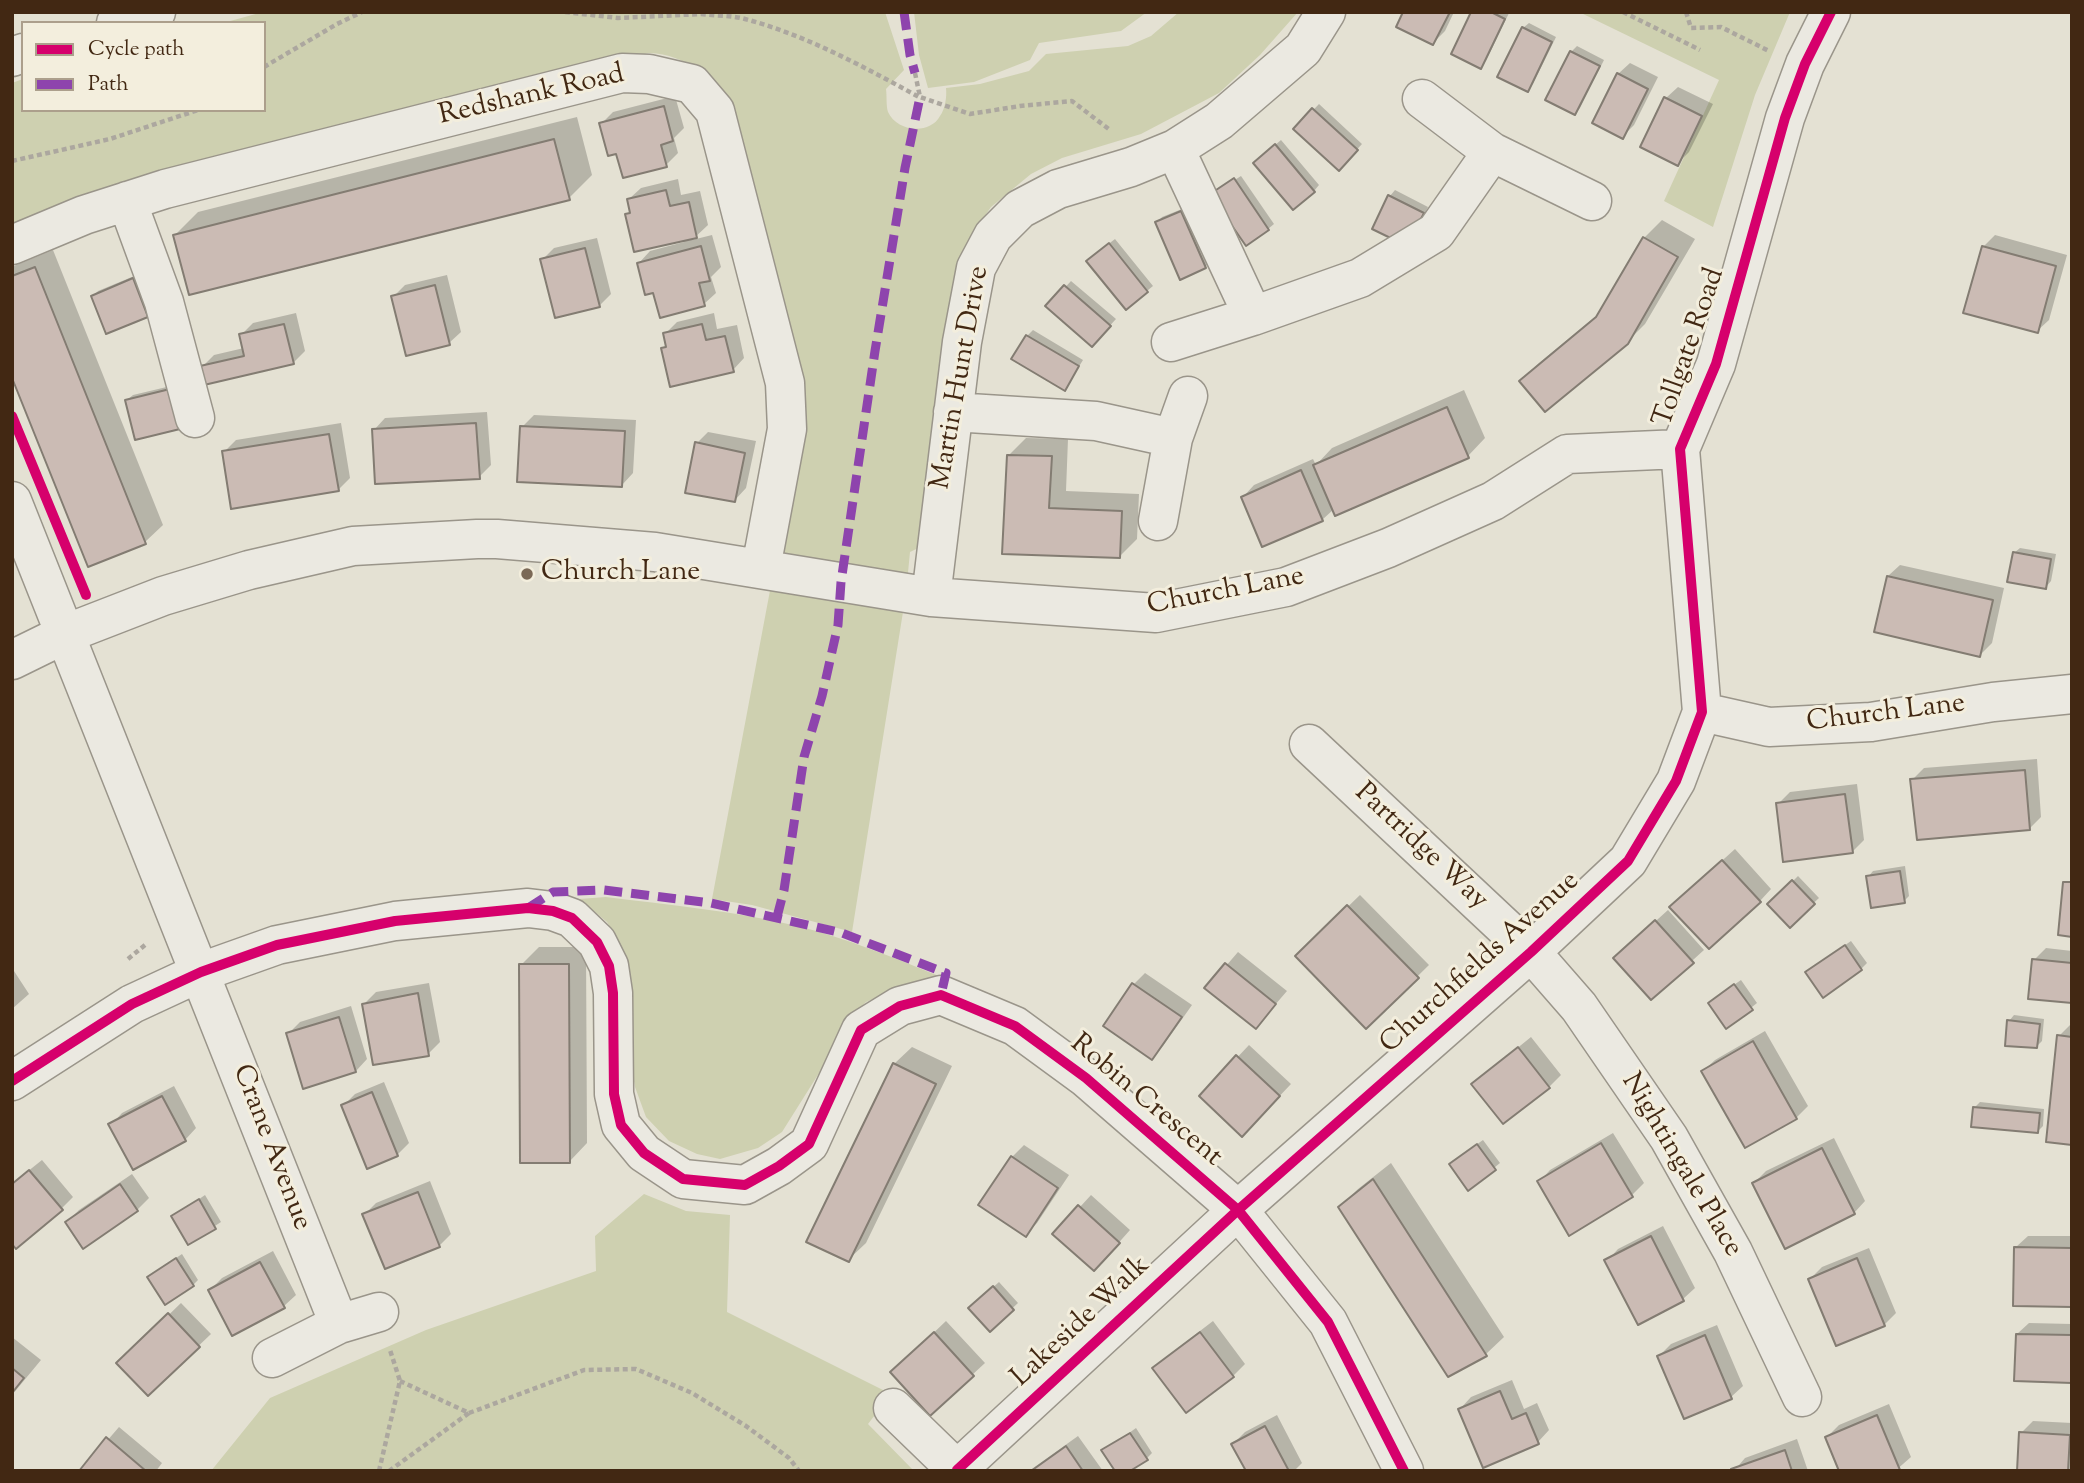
<!DOCTYPE html>
<html>
<head>
<meta charset="utf-8">
<style>
  body { margin:0 }
  #map { position:relative; width:2084px; height:1483px; overflow:hidden; background:#e4e1d3; font-family:"Sorts Mill Goudy",serif }
  canvas { display:block }
  .frame { position:absolute; inset:0; border:14px solid #422813; pointer-events:none }
  .legend { position:absolute; left:21px; top:21px; width:245px; height:91px; box-sizing:border-box; background:#f3eedd; border:2px solid #ac9f8c; margin:0; padding:9px 12px; list-style:none; font-size:21px; color:#422813 }
  .legend li { display:flex; align-items:center; gap:14px; height:35px }
  .legend b { width:35px; border:2px solid #ac9f8c }
</style>
</head>
<body>
<div id="map">
<canvas width="2084" height="1483"></canvas>
<div class="frame"></div>
<ul class="legend">
<li><b style="height:9px;background:#d6006c"></b>Cycle path</li>
<li><b style="height:9px;background:#8e44ad"></b>Path</li>
</ul>
</div>
<script>
const g = document.querySelector('canvas').getContext('2d');
g.lineJoin = 'round';
function fillPath(path, color) {
  g.fillStyle = color;
  g.fill(path, 'evenodd');
}
function trace(path, color, width, dash) {
  g.strokeStyle = color;
  g.lineWidth = width;
  g.lineCap = dash ? 'butt' : 'round';
  g.setLineDash(dash || []);
  g.stroke(path);
}
function write(font, color, halo, rows, align = 'center') {
  g.font = font + ' "Sorts Mill Goudy",serif';
  g.lineWidth = 6;
  g.setLineDash([]);
  g.textBaseline = 'middle';
  g.strokeStyle = halo;
  g.fillStyle = color;
  for (const [text, x, y, turn = 0] of rows) {
    g.save();
    g.translate(x, y);
    g.rotate((+turn || 0) * Math.PI / 180);
    g.textAlign = isNaN(turn) ? turn : align;
    if (halo) g.strokeText(text, 0, 0);
    g.fillText(text, 0, 0);
    g.restore();
  }
}
const green = new Path2D(`
  M263 12H885L904 70 886 89C887 96 886 106 888 112 897 132 930 135 940 116 945 109 947 97 946 88L980 84 1029 71 1046 54 1128 46 1151 36 1179 12H1298L1260 55 1219 93 1141 134 1062 158 1031 174 991 207 968 240 959 287 937 539 910 552 906 593 852 932 752 905 712 899 803 415 698 71C682 59 669 54 649 53L117 187 12 228V83L23 79V110H264V23H223Z
  M914 12H1147L1121 31 1039 43 1030 60 974 82 928 88 919 55Z
  M1579 12H1790L1755 95 1713 227 1664 201 1719 80Z
  M606 897C670 905 734 911 797 926 846 938 892 957 939 976L907 984 866 1002 850 1018 831 1054 782 1132 758 1148 720 1159 697 1154 669 1141 646 1117 635 1087 628 1049 629 980 624 951 607 922 579 899Z
  M644 1194 686 1211 730 1215 727 1312 891 1394 868 1424 914 1471H211L270 1398 426 1330 596 1271 595 1236Z`);
const shadow = new Path2D(`
  M1405 12H1454L1445 31 1433 43Z
  M1473 12 1509 13 1486 61 1481 66Z
  M1529 23 1556 37 1533 84 1528 90 1523 28Z
  M1577 46 1604 60 1580 108 1575 113 1571 52Z
  M1630 63 1658 77 1634 125 1622 137 1618 74Z
  M1678 87 1713 104 1689 152 1677 164 1666 98Z
  M675 96 684 128 674 138 678 153 666 165 617 151 601 124 613 112Z
  M1319 104 1362 144 1339 169 1295 129Z
  M577 117 592 175 569 198 175 235 198 212Z
  M1281 140 1319 185 1314 191 1261 157Z
  M1241 176 1274 224 1268 229 1216 192Z
  M678 179 681 195 700 191 708 225 692 240 712 235 721 267 711 277 716 293 704 304 655 291 639 263 650 251 684 242 683 239 627 215 632 210 629 199 641 188Z
  M1395 190 1428 207 1413 239 1374 228 1390 196Z
  M1187 207 1211 261 1205 267 1157 223 1162 217Z
  M1662 220 1695 239 1645 324 1627 342 1521 381 1539 363 1601 312 1644 238Z
  M1995 235 2067 255 2049 320 2037 331 1983 247Z
  M597 238 611 294 599 306 542 260 554 248Z
  M1115 239 1153 286 1126 308 1094 255Z
  M53 250 163 525 145 542 12 374V267Z
  M139 274 153 310 147 315 107 332 93 296 98 291Z
  M447 275 461 332 449 343 393 297 405 285Z
  M1071 281 1116 319 1092 345 1048 306Z
  M296 313 305 351 293 363 202 367 214 355 244 348 241 335 253 323Z
  M714 313 717 329 737 325 744 358 733 370 663 349 668 345 665 334 677 322Z
  M1033 330 1083 360 1065 389 1027 336Z
  M175 385 184 422 127 400 133 395Z
  M1464 390 1485 438 1468 456 1334 509 1322 520 1243 497 1254 485 1313 459 1316 465 1332 448Z
  M487 412 491 465 479 477 374 430 385 418Z
  M534 415 636 420 633 473 622 485 522 427Z
  M341 423 350 478 338 490 224 452 236 440Z
  M708 432 756 441 746 488 735 500 697 443Z
  M1026 438 1068 439 1066 491 1139 494 1137 539 1119 557 1004 552 1008 456Z
  M2020 548 2056 554 2051 581 2046 587 2014 553Z
  M1900 565 2004 588 1992 643 1980 655 1888 576Z
  M2037 759 2041 817 2030 828 1912 780 1924 768Z
  M1857 784 1864 840 1852 852 1778 804 1790 792Z
  M1735 849 1771 889 1760 901 1684 895Z
  M1905 866 1909 896 1904 901 1868 877 1873 871Z
  M1798 876 1819 898 1790 925 1770 904Z
  M1360 895 1429 965 1366 1027 1297 956Z
  M1668 910 1704 950 1651 998 1627 947Z
  M1851 941 1867 963 1861 969 1813 967Z
  M539 947H586L587 1143 570 1161 521 965Z
  M2046 948 2072 951V1001L2034 960Z
  M1238 952 1287 991 1256 1027 1207 988Z
  M14 971 29 994 12 1009V973Z
  M1145 973 1192 1005 1163 1046 1152 1058 1134 984Z
  M1741 980 1757 1003 1727 1027 1715 998Z
  M429 983 440 1042 428 1054 364 1004 376 992Z
  M351 1006 367 1059 356 1071 288 1034 300 1022Z
  M2014 1015 2044 1019 2042 1041 2037 1046 2009 1021Z
  M2072 1023V1143L2059 1036Z
  M1765 1031 1808 1106 1796 1118 1703 1071 1715 1060Z
  M1531 1037 1561 1075 1549 1087 1473 1084Z
  M1249 1045 1291 1084 1254 1123 1201 1096Z
  M912 1047 952 1066 866 1243 848 1260 894 1064Z
  M384 1082 409 1143 397 1155 343 1106 355 1094Z
  M174 1086 196 1128 185 1140 111 1125 122 1113Z
  M1980 1102 2044 1109 2043 1126 2037 1132 1975 1107Z
  M1613 1133 1644 1183 1632 1195 1570 1233 1539 1182 1550 1170Z
  M1834 1138 1865 1201 1854 1213 1754 1183 1766 1171Z
  M1483 1140 1500 1163 1468 1189 1456 1159Z
  M1024 1145 1069 1175 1037 1223 1025 1235 1012 1157Z
  M42 1160 73 1197 61 1209 12 1184Z
  M1391 1163 1504 1337 1486 1354 1449 1375 1340 1207 1358 1189Z
  M132 1174 149 1198 137 1210 83 1246 67 1222 79 1210Z
  M430 1181 451 1234 439 1246 364 1215 376 1203Z
  M205 1195 221 1222 189 1243 173 1217Z
  M1091 1195 1130 1230 1106 1257 1080 1207Z
  M1663 1226 1695 1288 1683 1299 1639 1322 1607 1261 1618 1249Z
  M2028 1236H2072V1306L2016 1247Z
  M1869 1248 1896 1313 1884 1325 1810 1279 1822 1267Z
  M273 1251 296 1295 284 1306 233 1333 210 1290 222 1278Z
  M182 1254 198 1280 193 1285 155 1272Z
  M999 1282 1018 1303 990 1329 970 1308Z
  M181 1303 211 1334 148 1394 119 1363Z
  M946 1321 985 1363 930 1414 904 1361Z
  M1213 1321 1245 1364 1233 1376 1186 1411 1154 1368 1166 1357Z
  M2029 1323 2072 1324V1381L2017 1334Z
  M1717 1325 1743 1386 1731 1397 1659 1356 1671 1344Z
  M12 1337 41 1360 12 1395Z
  M1512 1380 1524 1409 1537 1403 1549 1430 1538 1442 1460 1409 1471 1397Z
  M1889 1404 1911 1457 1895 1471H1841L1827 1437 1839 1425Z
  M1277 1415 1302 1463 1294 1471H1248L1233 1444 1245 1432Z
  M2033 1421 2072 1423V1471H2019L2021 1433Z
  M119 1427 162 1463 156 1471H81Z
  M1136 1428 1152 1453 1146 1459 1104 1451Z
  M1078 1436 1103 1471H1029Z
  M1797 1439 1808 1471H1734L1745 1458Z`);
const building = new Path2D(`
  M1403 12H1450L1433 45 1396 27Z
  M1471 12H1491L1505 19 1481 69 1451 54Z
  M1522 27 1552 42 1528 92 1497 77Z
  M1570 51 1600 66 1575 115 1545 100Z
  M1617 73 1648 89 1623 139 1592 123Z
  M1664 97 1702 116 1678 166 1640 147Z
  M664 106 673 141 661 145 667 167 623 178 616 154 608 156 599 123Z
  M1312 108 1358 150 1339 171 1293 129Z
  M554 139 570 200 189 295 173 235Z
  M1275 144 1315 192 1293 210 1253 163Z
  M1234 178 1269 230 1246 246 1210 194Z
  M666 190 670 206 689 202 697 238 634 252 625 214 630 213 627 199Z
  M1388 195 1424 213 1407 246 1372 229Z
  M1181 211 1206 268 1180 280 1155 222Z
  M1643 237 1678 257 1628 344 1545 412 1519 381 1596 317Z
  M1109 243 1148 292 1126 310 1086 261Z
  M701 246 710 281 699 283 705 306 660 318 653 293 645 295 637 263Z
  M1982 246 2056 266 2038 333 1963 313Z
  M585 248 600 307 555 318 540 259Z
  M35 267 146 544 88 567 12 378V276Z
  M133 278 148 317 106 334 91 296Z
  M435 285 450 345 406 356 391 296Z
  M1064 285 1111 326 1092 347 1045 306Z
  M284 324 294 364 204 385 200 366 244 356 239 334Z
  M702 324 706 340 725 336 734 372 670 387 661 348 666 347 663 333Z
  M1026 335 1079 366 1065 391 1011 359Z
  M170 389 180 429 135 440 125 400Z
  M1447 407 1469 458 1335 516 1313 465Z
  M476 423 480 479 375 484 372 429Z
  M520 426 625 431 622 487 517 482Z
  M329 434 339 491 231 509 222 451Z
  M695 442 745 453 735 502 685 493Z
  M1007 455 1052 456 1049 508 1122 511 1120 558 1002 554Z
  M1301 470 1323 521 1262 547 1241 497Z
  M2013 552 2051 559 2046 589 2007 582Z
  M1887 576 1993 600 1980 657 1874 632Z
  M2025 770 2030 830 1917 840 1910 779Z
  M1845 794 1853 853 1783 862 1776 803Z
  M1722 860 1761 902 1709 949 1669 907Z
  M1900 871 1905 903 1871 908 1866 876Z
  M1792 880 1815 904 1790 928 1767 904Z
  M2063 882H2072V937L2058 935Z
  M1347 905 1419 978 1366 1029 1295 956Z
  M1655 920 1694 963 1651 1000 1613 958Z
  M1845 945 1862 970 1823 998 1805 972Z
  M2032 959 2072 963V1003L2028 999Z
  M1225 963 1276 1004 1256 1029 1204 988Z
  M519 964H569L570 1163H520Z
  M1132 983 1182 1017 1152 1060 1103 1026Z
  M1734 984 1753 1010 1726 1029 1708 1003Z
  M418 993 429 1056 373 1065 362 1004Z
  M339 1017 356 1072 303 1089 286 1033Z
  M2007 1020 2040 1024 2037 1048 2005 1046Z
  M2057 1035 2072 1037V1145L2046 1142Z
  M1753 1041 1797 1119 1745 1148 1701 1071Z
  M1518 1047 1550 1088 1503 1124 1471 1084Z
  M1236 1055 1280 1096 1242 1137 1199 1096Z
  M893 1063 936 1084 849 1262 806 1242Z
  M372 1092 398 1156 367 1169 341 1105Z
  M162 1096 186 1141 133 1170 108 1124Z
  M1973 1107 2040 1113 2038 1133 1971 1127Z
  M1601 1143 1633 1197 1569 1236 1537 1181Z
  M1477 1144 1496 1170 1468 1191 1449 1164Z
  M1822 1148 1855 1214 1785 1249 1752 1183Z
  M1011 1156 1058 1188 1026 1237 978 1205Z
  M29 1170 63 1210 16 1249 12 1244V1184Z
  M1373 1179 1487 1356 1448 1377 1338 1207Z
  M120 1184 138 1211 83 1249 65 1222Z
  M418 1192 440 1247 385 1269 362 1214Z
  M199 1199 216 1229 188 1245 171 1216Z
  M1078 1205 1120 1243 1094 1271 1052 1234Z
  M1651 1236 1684 1301 1638 1325 1604 1260Z
  M2014 1247 2072 1248V1307L2013 1306Z
  M176 1258 194 1286 165 1305 147 1277Z
  M1857 1258 1885 1326 1836 1346 1808 1279Z
  M260 1262 285 1308 232 1336 208 1290Z
  M993 1286 1014 1310 990 1332 968 1308Z
  M168 1313 200 1347 148 1396 116 1363Z
  M934 1332 974 1376 930 1416 890 1372Z
  M1200 1332 1234 1377 1186 1413 1152 1368Z
  M2016 1334 2072 1335V1383L2014 1381Z
  M1705 1335 1732 1399 1684 1419 1657 1356Z
  M12 1368 24 1378 12 1393Z
  M1500 1391 1512 1419 1526 1413 1539 1444 1483 1468 1458 1409Z
  M1877 1415 1900 1470 1839 1471 1825 1437Z
  M1265 1426 1289 1471H1246L1231 1444Z
  M2019 1432 2070 1435 2068 1471H2017Z
  M1130 1433 1148 1460 1130 1471H1115L1101 1450Z
  M106 1437 146 1471H79Z
  M1066 1446 1083 1471H1031Z
  M1785 1450 1792 1471H1732L1731 1469Z`);
const path = new Path2D(`
  M565 12 618 18 702 14
  M1623 12 1700 50
  M1686 12 1691 28 1721 27 1769 51
  M701 14C715 16 731 15 745 19 806 35 864 67 919 97
  M264 67 337 24 362 12
  M915 73 920 97 970 114 1020 106 1072 101 1110 130
  M12 161 110 139 198 110
  M128 959 145 945
  M469 1413 584 1370 636 1369 692 1393 746 1426 789 1458 799 1471
  M379 1471 400 1381 390 1350
  M389 1471 469 1413 400 1381`);
const minor = new Path2D(`
  M116 23 156 12
  M12 57 23 53
  M1492 152 1592 201
  M127 201 164 302 195 418
  M12 245 84 215 165 189 622 73 649 74 692 84 715 111 785 383 787 429 761 568
  M1253 316 1360 278 1436 232 1492 152 1422 99
  M1171 342 1253 316 1175 149
  M953 412 1096 421 1173 438 1158 521
  M1173 438 1188 396
  M12 501 339 1324
  M931 597 962 342 976 268 993 236 1020 209 1058 189 1131 167 1175 149 1219 121 1303 49 1326 12
  M12 660 65 634 163 596 249 570 353 546 477 539H497L655 552 931 597 1156 613 1286 587 1388 548 1493 501 1567 454 1680 449
  M1702 712 1769 727 1871 722 1993 702 2072 694
  M1309 744 1531 952 1579 1007 1669 1138 1733 1252 1802 1397
  M12 1081 132 1004 201 972 277 945 395 921 528 908 553 911 572 918 597 942 609 966 613 993 614 1094 621 1125 644 1153 683 1179 745 1185 779 1166 809 1144 861 1030 900 1006 941 995 1015 1026 1086 1078 1238 1210 1328 1322 1404 1471
  M272 1358 339 1324 379 1312
  M893 1408 958 1471
  M957 1470 1238 1210 1531 952 1628 861 1676 781 1702 712 1680 449 1716 364 1785 118 1805 64 1831 12`);
const quiet = new Path2D(`
  M904 12 910 55 915 73
  M528 908 553 892 604 890 711 903 842 933 946 973 941 995
  M777 917 784 890 804 757 822 696 838 625 841 582 875 351 905 168 920 97`);
const cycleway = new Path2D(`
  M12 416 86 595
  M12 1081 132 1004 201 972 277 945 395 921 528 908 553 911 572 918 597 942 609 966 613 993 614 1094 621 1125 644 1153 683 1179 745 1185 779 1166 809 1144 861 1030 900 1006 941 995 1015 1026 1086 1078 1238 1210 1328 1322 1404 1471
  M957 1470 1238 1210 1531 952 1628 861 1676 781 1702 712 1680 449 1716 364 1785 118 1805 64 1831 12`);
const markers = [
  [527,574,7,"#7b6956"]
];
const streetNames = [
  ["Redshank Road",532,97,-13],
  ["Tollgate Road",1691,348,-71],
  ["Martin Hunt Drive",962,378,-80],
  ["Church Lane",1226,593,-11],
  ["Church Lane",1886,715,-7],
  ["Partridge Way",1420,848,43],
  ["Churchfields Avenue",1481,964,-42],
  ["Robin Crescent",1145,1102,40],
  ["Crane Avenue",270,1148,69],
  ["Nightingale Place",1680,1166,59],
  ["Lakeside Walk",1082,1323,-43]
];
const poiNames = [
  ["Church Lane",541,574]
];
fillPath(green, '#ced0b0');
fillPath(shadow, '#0003');
fillPath(building, '#cbbbb4');
trace(building, '#837c72', 2);
trace(minor, '#9a958a', 41);
trace(path, '#aca79f', 4.5, [5, 3.5]);
trace(minor, '#ebe9e1', 38);
trace(quiet, '#8e44ad', 9, [18, 9]);
trace(cycleway, '#d6006c', 10);
for (const [x, y, r, color] of markers) {
  const dot = new Path2D();
  dot.arc(x, y, r, 0, 2 * Math.PI);
  g.fillStyle = color;
  g.fill(dot);
  trace(dot, '#f3eedd', 2.5);
}
write('28px', '#422813', '#f3eedd', streetNames);
write('28px', '#422813', '#f3eedd', poiNames, 'left');
</script>
</body>
</html>
